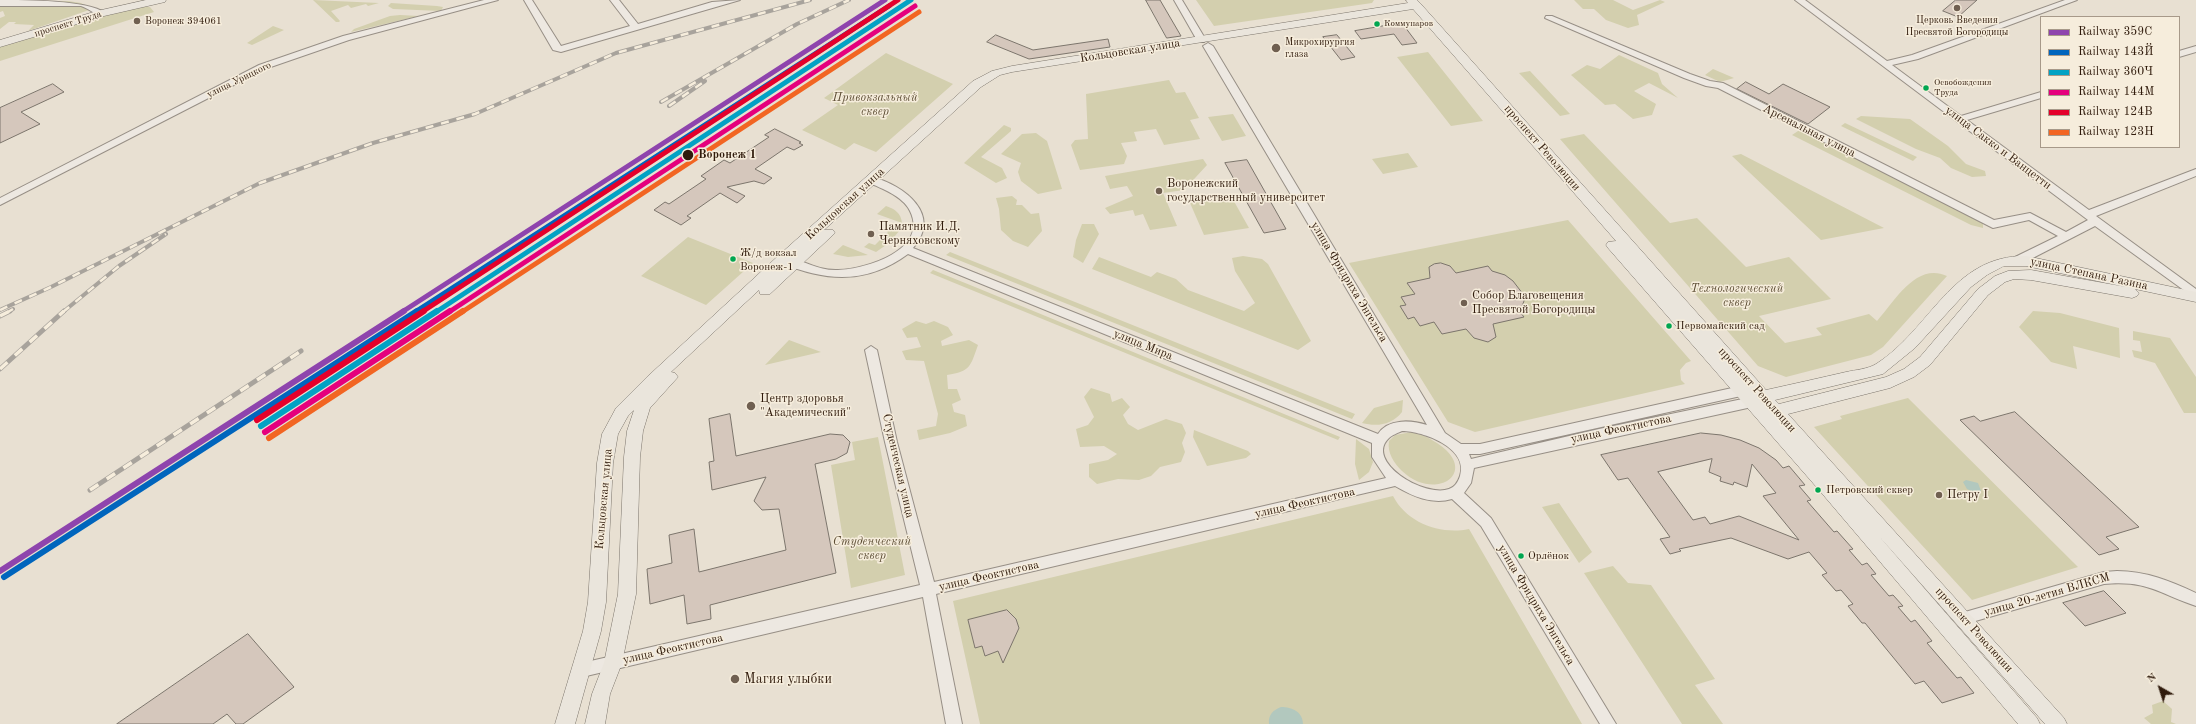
<!DOCTYPE html>
<html>
<head>
<meta charset="utf-8">
<style>
  body { margin:0 }
  #map { position:relative; width:2196px; height:724px; overflow:hidden; background:#e8e0d2; font-family:"Old Standard TT",serif }
  canvas { display:block }
  .legend { position:absolute; left:2040px; top:16px; width:140px; height:132px; box-sizing:border-box; background:#f6eddc; border:1px solid #a79989; margin:0; padding:5px 7px; list-style:none; font-size:12px; color:#301b0c }
  .legend li { display:flex; align-items:center; gap:8px; height:20px }
  .legend b { width:20px; border:1px solid #a79989 }
  .north { position:absolute; left:2140px; top:668px; width:40px; height:40px; -webkit-text-stroke:3px #f6eddc; paint-order:stroke; rotate:321deg; font-size:11px; font-weight:700; line-height:16px; text-align:center; color:#301b0c }
  .north::after { content:''; display:block; margin:auto; width:14px; height:18px; background:#301b0c; clip-path:polygon(50% 0,100% 100%,50% 72%,0 100%) }
</style>
</head>
<body>
<div id="map">
<canvas width="2196" height="724"></canvas>
<ul class="legend">
<li><b style="height:5px;background:#8e44ad"></b>Railway 359С</li>
<li><b style="height:5px;background:#0065bd"></b>Railway 143Й</li>
<li><b style="height:5px;background:#02a2c4"></b>Railway 360Ч</li>
<li><b style="height:5px;background:#e5007d"></b>Railway 144М</li>
<li><b style="height:5px;background:#e4002b"></b>Railway 124В</li>
<li><b style="height:5px;background:#f26522"></b>Railway 123Н</li>
</ul>
<div class="north">N</div>
</div>
<script>
const g = document.querySelector('canvas').getContext('2d');
g.lineJoin = 'round';
function fillPath(path, color) {
  g.fillStyle = color;
  g.fill(path, 'evenodd');
}
function trace(path, color, width, dash) {
  g.strokeStyle = color;
  g.lineWidth = width;
  g.lineCap = dash ? 'butt' : 'round';
  g.setLineDash(dash || []);
  g.stroke(path);
}
function write(font, color, halo, rows, align = 'center') {
  g.font = font + ' "Old Standard TT",serif';
  g.lineWidth = 3;
  g.setLineDash([]);
  g.textBaseline = 'middle';
  g.strokeStyle = halo;
  g.fillStyle = color;
  for (const [text, x, y, turn = 0] of rows) {
    g.save();
    g.translate(x, y);
    g.rotate((+turn || 0) * Math.PI / 180);
    g.textAlign = isNaN(turn) ? turn : align;
    if (halo) g.strokeText(text, 0, 0);
    g.fillText(text, 0, 0);
    g.restore();
  }
}
const green = new Path2D(`
  M313 0 379 3 368 6 366 4 351 8 348 5 331 11 340 21 339 22H336Z
  M1196 0H1374L1372 3 1214 26Z
  M1574 0H1613L1633 10 1660 0 1665 2 1637 15 1639 25 1628 28 1606 20 1594 9H1583Z
  M68 1 81 3 92 9 28 31 34 25 14 24 16 22H9L0 29V18L5 16 3 11 0 12V3Z
  M391 3 437 6 443 7 441 11 393 9 388 6Z
  M143 6 150 7 154 12 0 61V47L97 18Z
  M400 15 419 16 351 32 354 29 390 16Z
  M273 26 284 30 252 45 247 43Z
  M1428 52 1483 121 1451 126 1397 57Z
  M886 53 953 84 876 152 854 143 845 150 802 130 838 105 824 98Z
  M1619 55 1658 73 1662 84 1678 98 1649 83 1634 91 1656 104 1652 115 1633 119 1615 104 1605 105 1571 75 1587 65 1600 69Z
  M1713 69 1734 78 1720 82 1705 75Z
  M1530 71 1570 114 1560 116 1519 73Z
  M1169 80 1176 93 1185 92 1199 118 1190 120 1200 139 1164 145 1156 129 1134 132 1137 141 1121 143 1127 156 1124 164 1080 170 1071 145 1075 140 1088 139 1086 94Z
  M1233 114 1246 136 1222 141 1208 117Z
  M1861 116 1910 119 1948 146 1966 164 1985 171 1986 176 1972 177 1951 168 1940 158 1916 149 1856 119Z
  M1845 123 1917 157 1913 161 1841 126Z
  M1004 125 1011 128V131L981 157 1002 168 1007 178 996 183 964 163Z
  M1801 129 1983 223V228L1971 225 1792 135Z
  M1036 133 1047 141 1062 189 1038 194 1021 181 1018 172 1021 163 1001 154 1022 134Z
  M1584 134 1670 223 1697 218 1746 267 1789 257 1831 299 1759 316 1785 343 1822 335 1816 328 1869 314 1877 321C1895 301 1916 262 1947 276L1883 347 1871 355 1786 377 1758 366 1560 139Z
  M1408 153 1418 167 1383 174 1372 159Z
  M1741 154 1884 228 1821 240 1732 156Z
  M1203 159 1207 165 1184 190 1163 193 1177 226 1150 230 1143 214 1135 216 1133 210 1110 214 1105 208 1133 196 1127 186 1110 189 1105 176Z
  M1012 196 1017 200 1016 205H1022L1031 214 1039 213 1042 231 1028 247 1013 241 1001 230 999 209 996 198Z
  M1231 196 1249 228 1204 235 1190 203Z
  M886 206C895 209 901 213 902 223L877 214Z
  M1568 220 1691 361 1686 363 1680 370 1681 380 1685 384 1475 432 1448 422 1349 263Z
  M1082 224H1094L1099 234 1083 263 1073 257 1076 240Z
  M887 225 900 230 889 243 876 252 864 247 869 243 875 245 888 232 883 229Z
  M688 237 753 263 706 305 641 276Z
  M843 245 868 255 848 257 833 254Z
  M950 252 1355 414 1352 419 946 255Z
  M1243 256 1262 259 1268 264 1311 341 1298 350 1092 269 1099 257 1151 277 1157 272 1176 279 1188 290 1244 311 1255 303 1235 271 1232 258Z
  M933 270 975 287 1340 437 1338 440 930 273Z
  M2033 311 2060 313 2119 328 2120 358 2073 346 2077 369 2051 362 2019 327Z
  M916 321 926 324 934 321 948 327 953 335 941 341 942 346 969 340 978 345C970 367 971 371 947 375L948 389H957L961 400 952 404 954 412 965 415 967 426 950 433 919 440 917 430 936 426 938 414 924 361 906 360 902 351 921 347 917 337 907 338 902 329Z
  M2133 331 2170 338 2196 377V413H2184L2155 363 2134 357 2132 350 2142 352 2140 341 2133 340Z
  M789 340 821 352 765 365Z
  M1091 388 1110 394 1112 402 1122 398 1130 407 1123 415 1128 424 1138 430 1166 419 1182 424 1186 433 1182 443 1185 452 1181 462 1160 467 1151 476 1139 480 1118 479 1097 484 1089 477V464L1108 460 1117 454 1104 446 1080 447 1076 429 1088 425 1094 417 1084 397Z
  M1908 398 2078 567 1972 600 1814 427 1842 419 1840 416Z
  M1403 400 1402 412C1392 425 1377 427 1362 423L1374 408Z
  M1194 430 1248 451 1251 454 1246 458 1207 466 1193 437Z
  M1412 432C1422 434 1429 438 1437 443 1481 472 1436 503 1402 471 1394 463 1387 453 1389 441L1395 435Z
  M878 437 905 575 851 588 831 465 855 460 852 442Z
  M1356 439 1369 449 1373 462 1369 472 1359 480 1355 464Z
  M1393 496C1407 523 1440 535 1469 529L1582 724H980L953 601Z
  M1559 503 1592 552 1579 563 1542 507Z
  M1613 566 1628 583 1651 585 1715 679 1695 685 1723 724H1682L1584 573Z
  M2163 701 2172 709 2171 722 2176 724H2151L2144 718 2153 713 2152 705Z`);
const water = new Path2D(`
  M1966 480 1978 483 1981 491 1976 493 1967 489 1963 482Z
  M1281 707C1292 707 1303 712 1303 724H1269C1268 715 1273 710 1281 707Z`);
const building = new Path2D(`
  M1146 0H1160L1181 36 1167 38Z
  M1956 0H1977L1958 17 1943 11Z
  M1402 23 1417 43 1402 45 1394 34 1361 39 1355 31Z
  M996 35 1033 50 1108 39 1110 47 1029 59 987 42Z
  M1337 35 1355 57 1341 60 1323 37Z
  M1746 82 1769 94 1783 84 1830 107 1808 124 1737 89Z
  M53 84 64 92 21 112 40 124 0 143V108Z
  M775 129 801 142 799 143 803 145 794 150 787 147 755 169 772 178 764 184 754 181 727 187 745 196 737 203 720 193 687 216 691 218 681 225 654 210 665 202 669 204 706 179 701 176 724 160 730 163 769 137 765 135Z
  M1247 160 1286 229 1264 233 1225 163Z
  M1441 263 1450 266 1456 273 1488 266 1492 271 1505 275 1513 281 1523 294 1524 301 1520 312 1524 317 1493 324 1496 337 1488 342 1474 338 1466 329 1442 334 1434 322 1420 326 1414 317 1408 319 1400 306 1406 305 1401 297 1415 294 1407 283 1430 278 1429 267 1434 264Z
  M2015 412 2139 527 2106 537 2119 549 2099 555 1960 420 1974 416 1980 421Z
  M730 414 736 456 830 434 843 435 850 442 847 453 836 459 815 464 836 573 710 605 711 619 687 624 684 595 650 604 647 569 672 563 669 535 694 529 699 572 786 550 779 509 762 510 754 501 766 477 712 490 709 462 714 461 709 419Z
  M1701 433 1721 435 1740 440 1759 448 1776 460 1783 468 1789 466 1805 485 1799 486 1811 500 1807 501 1834 532 1837 531 1853 549 1849 550 1862 565 1867 563 1876 574 1871 575 1889 596 1893 595 1903 606 1898 607 1911 622 1915 620 1932 641 1927 643 1957 678 1961 677 1974 693 1942 703 1924 681 1915 684 1865 623H1862L1848 606 1853 604 1841 590 1836 591 1822 575 1827 573 1809 552 1788 559 1731 538 1679 549 1681 551 1670 554 1660 539 1670 537 1628 478 1618 480 1601 455ZM1712 459 1709 472 1721 477 1720 481 1733 485 1734 482 1747 487 1752 464 1776 493 1763 496 1799 540 1739 516 1710 524 1705 517 1693 520 1658 472Z
  M2104 591 2126 613 2085 626 2063 603Z
  M1007 610 1016 619 1019 628 1003 663 998 651 985 656 982 646 975 648 968 620Z
  M248 634 294 687 243 724H236L227 714 213 724H117Z`);
const minor = new Path2D(`
  M0 0C25 0 89 0 105 13L101 16C94 14 88 8 81 6H0Z
  M484 0H498L349 40 265 69 0 205V198L259 65 343 36Z
  M524 0H532L561 46 630 26 610 0H619L638 24 712 2 740 0 561 52 553 50Z
  M1174 0H1182L1206 40 1204 42H1198Z
  M1795 0H1805L1887 61 1912 55 2065 0H2077L1918 59 1892 65 1961 116 2041 92V98L1967 120 2089 210 2196 169V176L2096 216 2196 289V299L2095 226 2021 264H2013L2011 261 2013 258 2058 236 2029 220 1993 228 1989 226 1718 88 1706 86 1684 78 1545 18 1546 16H1552L1690 74 1710 81 1723 83 1994 220 2030 213 2066 232 2088 220Z
  M1208 43 1213 46 1445 433 1461 444H1480L1741 386 1745 388 1747 391 1745 394 1741 396 1480 454H1469L1471 459 1599 429 1752 397 1756 399 1758 402 1756 405 1752 407 1474 468 1471 483 1464 493 1491 518 1616 724H1600L1481 526 1452 499C1432 505 1412 496 1395 486L936 594 962 724H946L923 597 582 677 577 675 575 670 577 665 582 663 920 585 885 442 865 350 871 346 877 350 897 442 934 582 1386 478 1372 457V443L908 254C868 284 826 282 782 263L780 260 786 256C804 261 819 271 838 270 866 269 929 250 910 211 903 196 882 189 868 182L867 180 868 178 872 177C904 185 943 215 913 248L1378 434C1388 418 1412 420 1427 425L1203 46ZM1402 431C1423 431 1469 448 1460 476 1458 482 1455 487 1449 489 1424 498 1364 461 1389 438 1392 435 1398 433 1402 431Z
  M2196 46V52L2179 57V51Z
  M2117 571C2146 571 2170 581 2196 593V606C2158 593 2147 580 2104 584L1965 624 1960 622 1958 618 1960 614 1965 612 2104 572Z`);
const major = new Path2D(`
  M146 0H166L165 2 104 16 0 47V40L97 11Z
  M1406 0H1417L1420 3 1766 390C1793 384 1820 378 1846 372 1855 370 1868 369 1876 364 1931 329 1952 255 2026 256L2196 292V302L2135 289 2139 293 2137 296 2132 298 2031 280 2014 279 2005 282 1988 295 1930 365 1914 377 1890 388 1788 414 2064 718 2067 724H2045L1878 535 2037 718 2040 724H2018L1819 490 1608 248 1606 245 1608 242 1616 241 1413 9 1012 72 1000 75 981 87 824 230H833L835 233 770 294H760L759 290 671 372 675 373 678 377 650 408 643 431 640 457 636 594 622 663 610 694 605 724H585L592 694 604 663 618 594 624 457 627 431 634 410 628 416 618 434 613 463 606 602 601 631 575 724H555L583 631 588 602 597 463 602 434 616 408 647 377 778 256 973 81 992 71 1012 66 1408 3ZM2004 266H2026L2126 287 2031 270 2008 271 1995 276 1978 289 1920 357 1904 369 1886 377 1779 404 1775 400 1883 374 1915 348 1971 287 1987 275Z`);
const railFar1 = new Path2D(`
  M661 102 797 24 849 0
  M669 106 705 81
  M0 310 51 287 260 183 373 143 475 114 616 53 810 0
  M8 312 13 309
  M63 312 119 266 166 234`);
const rail = new Path2D(`
  M0 316 10 311
  M0 369 64 311
  M90 490 301 351`);
const rail1Far1 = new Path2D(`
  M402 312 885 0`);
const rail1 = new Path2D(`
  M0 571 404 311`);
const rail2Far1 = new Path2D(`
  M415 312 889 6`);
const rail2 = new Path2D(`
  M4 577 417 311`);
const rail3Far1 = new Path2D(`
  M436 312 911 0`);
const rail3 = new Path2D(`
  M261 426 437 311`);
const rail4Far1 = new Path2D(`
  M449 312 915 6`);
const rail4 = new Path2D(`
  M265 432 450 311`);
const rail5Far1 = new Path2D(`
  M422 312 898 0`);
const rail5 = new Path2D(`
  M257 420 424 311`);
const rail6Far1 = new Path2D(`
  M462 312 919 12`);
const rail6 = new Path2D(`
  M269 438 463 311`);
const markers = [
  [1957,8,4,"#706051"],
  [137,21,4,"#706051"],
  [1377,24,3.5,"#00a651"],
  [1276,48,5,"#706051"],
  [1926,88,3.5,"#00a651"],
  [688,155,6,"#301b0c"],
  [1159,191,4,"#706051"],
  [871,234,4,"#706051"],
  [733,259,3.5,"#00a651"],
  [1464,303,4,"#706051"],
  [1669,326,3.5,"#00a651"],
  [751,406,5,"#706051"],
  [1818,490,3.5,"#00a651"],
  [1939,495,4,"#706051"],
  [1521,556,3.5,"#00a651"],
  [735,679,5,"#706051"]
];
const farBusnames = [
  ["Коммунаров",1384,24],
  ["Освобождения",1934,83],
  ["Труда",1934,93]
];
const farPoinames = [
  ["Церковь Введения",1957,20,"center"],
  ["Пресвятой Богородицы",1957,32,"center"],
  ["Воронеж 394061",145,21],
  ["Микрохирургия",1285,42],
  ["глаза",1285,54]
];
const farStreetnames = [
  ["проспект Труда",68,24,-17],
  ["улица Урицкого",239,80,-26]
];
const busNames = [
  ["Ж/д вокзал",740,253],
  ["Воронеж-1",740,267],
  ["Первомайский сад",1676,326],
  ["Петровский сквер",1826,490],
  ["Орлёнок",1528,556]
];
const streetNames = [
  ["Кольцовская улица",1130,51,-9],
  ["Арсенальная улица",1809,131,27],
  ["проспект Революции",1542,148,49],
  ["улица Сакко и Ванцетти",1998,148,37],
  ["Кольцовская улица",845,204,-42],
  ["улица Степана Разина",2089,274,12],
  ["улица Фридриха Энгельса",1349,282,59],
  ["улица Мира",1143,345,22],
  ["проспект Революции",1757,390,48],
  ["улица Феоктистова",1621,429,-12],
  ["Студенческая улица",898,466,77],
  ["Кольцовская улица",604,499,-85],
  ["улица Феоктистова",1305,503,-13],
  ["улица Феоктистова",989,576,-13],
  ["улица 20-летия ВЛКСМ",2047,595,-16],
  ["улица Фридриха Энгельса",1536,605,59],
  ["проспект Революции",1974,630,48],
  ["улица Феоктистова",673,649,-13]
];
const parkNames = [
  ["Привокзальный",875,98],
  ["сквер",875,112],
  ["Технологический",1737,289],
  ["сквер",1737,303],
  ["Студенческий",872,542],
  ["сквер",872,556]
];
const stopNames = [
  ["Воронеж 1",698,155]
];
const poiNames = [
  ["Воронежский",1167,184],
  ["государственный университет",1167,198],
  ["Памятник И.Д.",879,227],
  ["Черняховскому",879,241],
  ["Собор Благовещения",1472,296],
  ["Пресвятой Богородицы",1472,310],
  ["Центр здоровья",760,399],
  ["\"Академический\"",760,413],
  ["Петру I",1947,495]
];
const nearPoinames = [
  ["Магия улыбки",744,679]
];
fillPath(green, '#d3cfae');
fillPath(water, '#b2c8be');
fillPath(building, '#d5c7bc');
trace(building, '#7c756c', 1);
trace(minor, '#978f86', 2);
trace(major, '#7c756c', 1);
fillPath(minor, '#ede8e1');
fillPath(major, '#eae5dc');
trace(railFar1, '#a8a39c', 4);
trace(rail, '#a8a39c', 5);
trace(railFar1, '#f6eddc', 2.5, [8]);
trace(rail, '#f6eddc', 3.5, [10]);
trace(rail1Far1, '#8e44ad', 5);
trace(rail1, '#8e44ad', 6);
trace(rail2Far1, '#0065bd', 5);
trace(rail2, '#0065bd', 6);
trace(rail3Far1, '#02a2c4', 5);
trace(rail3, '#02a2c4', 6);
trace(rail4Far1, '#e5007d', 5);
trace(rail4, '#e5007d', 6);
trace(rail5Far1, '#e4002b', 5);
trace(rail5, '#e4002b', 6);
trace(rail6Far1, '#f26522', 5);
trace(rail6, '#f26522', 6);
for (const [x, y, r, color] of markers) {
  const dot = new Path2D();
  dot.arc(x, y, r, 0, 2 * Math.PI);
  g.fillStyle = color;
  g.fill(dot);
  trace(dot, '#f6eddc', 1.5);
}
write('9px', '#301b0c', '#f6eddc', farBusnames, 'left');
write('10px', '#301b0c', '#f6eddc', farPoinames, 'left');
write('10px', '#301b0c', '#f6eddc', farStreetnames);
write('11px', '#301b0c', '#f6eddc', busNames, 'left');
write('12px', '#301b0c', '#f6eddc', streetNames);
write('italic 12px', '#5c4d34', '#f6eddc', parkNames);
write('bold 12px', '#301b0c', '#f6eddc', stopNames, 'left');
write('12px', '#301b0c', '#f6eddc', poiNames, 'left');
write('14px', '#301b0c', '#f6eddc', nearPoinames, 'left');
</script>
</body>
</html>
